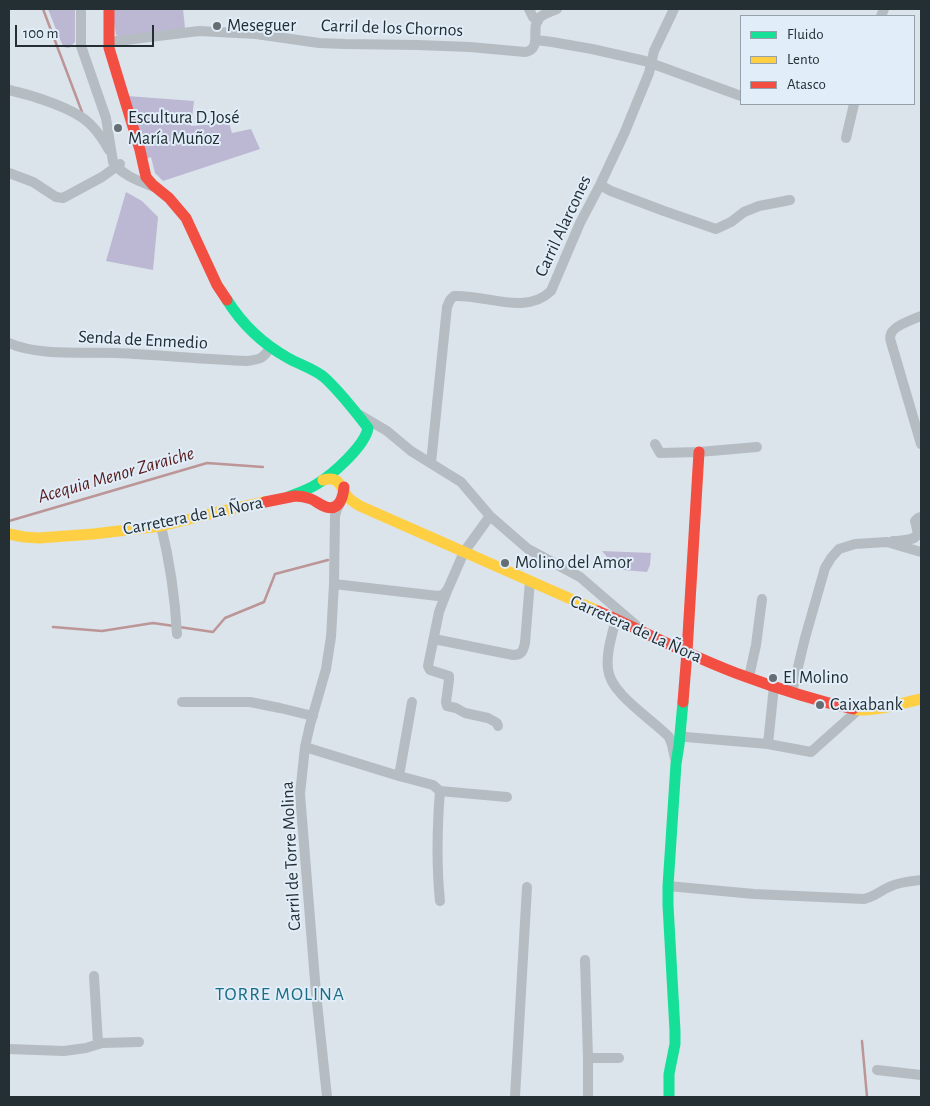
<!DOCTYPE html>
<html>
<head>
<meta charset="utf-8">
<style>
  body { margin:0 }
  #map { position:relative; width:930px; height:1106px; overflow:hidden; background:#dbe3eb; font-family:"Alegreya Sans",sans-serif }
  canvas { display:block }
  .frame { position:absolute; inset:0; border:10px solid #242f33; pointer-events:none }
  .legend { position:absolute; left:740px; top:15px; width:175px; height:90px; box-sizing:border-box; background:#e1edf9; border:1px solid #95a1aa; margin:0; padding:6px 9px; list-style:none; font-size:15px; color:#242f33 }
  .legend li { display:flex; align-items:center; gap:10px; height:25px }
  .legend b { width:25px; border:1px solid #95a1aa }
  .scale { position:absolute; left:15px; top:25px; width:139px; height:22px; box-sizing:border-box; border:2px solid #242f33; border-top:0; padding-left:6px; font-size:15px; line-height:18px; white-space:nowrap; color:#242f33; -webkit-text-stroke:4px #e1edf9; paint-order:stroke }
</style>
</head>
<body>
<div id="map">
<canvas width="930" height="1106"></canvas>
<div class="frame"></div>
<ul class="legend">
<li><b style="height:6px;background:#16e098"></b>Fluido</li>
<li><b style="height:6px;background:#ffcf43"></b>Lento</li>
<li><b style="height:6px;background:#f24e42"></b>Atasco</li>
</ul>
<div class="scale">100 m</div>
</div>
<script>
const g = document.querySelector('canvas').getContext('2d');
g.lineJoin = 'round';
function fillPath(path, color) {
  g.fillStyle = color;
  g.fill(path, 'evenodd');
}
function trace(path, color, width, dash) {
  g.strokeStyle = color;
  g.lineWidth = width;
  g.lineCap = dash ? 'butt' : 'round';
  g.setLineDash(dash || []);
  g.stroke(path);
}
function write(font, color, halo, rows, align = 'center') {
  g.font = font + ' "Alegreya Sans",sans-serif';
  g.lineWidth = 4;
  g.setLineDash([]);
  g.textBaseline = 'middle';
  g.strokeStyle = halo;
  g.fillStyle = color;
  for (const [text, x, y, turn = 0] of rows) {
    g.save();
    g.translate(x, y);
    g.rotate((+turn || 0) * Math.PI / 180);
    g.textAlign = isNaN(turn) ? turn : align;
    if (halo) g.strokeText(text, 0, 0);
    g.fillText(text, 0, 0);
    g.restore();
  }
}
const green = new Path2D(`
  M48 9H75V42L69 48 64 47 61 42Z
  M112 9H183L185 28 124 39 116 35Z
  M127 96 194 101 191 126 229 123 232 133 251 129 260 149 163 181 155 173 151 157 145 159Z
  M126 192 142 201 158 217 153 270 106 261Z
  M602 551 651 553 650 565 647 572 612 569 608 558Z`);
const stream = new Path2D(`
  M43 9 82 112
  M9 521 207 463 263 467
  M53 627 102 631 153 623 174 626
  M179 627 213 632 225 618 264 602 275 574 328 560
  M862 1041 867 1097`);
const street = new Path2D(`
  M81 9V46L106 118 113 162C123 176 139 181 154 187
  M529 9 533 17 538 21
  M881 16 884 9
  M536 40 552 42 592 49 645 61 741 96
  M109 42 199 31 256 34 319 43 345 44 417 45 470 47 525 52C543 49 530 28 539 18 543 14 552 11 557 9
  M9 90C31 95 75 108 91 125 98 132 104 141 109 150
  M846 138 854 104
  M9 173 33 182 56 197 63 198 102 177 120 164
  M600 185 611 191 664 211 716 229 731 222 744 212 759 206 790 200
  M921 316C914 319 893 326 891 334 890 336 890 340 891 342L921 444
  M9 343C37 356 85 352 116 353 159 355 203 359 247 361 262 359 262 359 271 347
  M360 415 387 431 411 451 461 482 490 516 528 549 580 577 637 626
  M655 444 660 453 699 452 757 447
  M431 463 447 307 450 300 454 296C485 294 525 316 551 291L580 223 600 185 624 134 649 73 654 51 674 9
  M490 516 464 552 447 591 439 612 428 666 430 670 449 676V680L446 702 447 706 456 708 465 713 488 718 497 723 498 726
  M161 526C170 562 175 597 177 634
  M893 541C901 540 913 542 918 534L915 521 918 518 921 517
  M334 584 438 596 443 595 447 590
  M616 619C612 635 606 653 608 669 610 694 652 719 669 737L672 745 675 759
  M434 639 513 655C522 655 523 651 525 643L530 581
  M749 677 756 645 762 599
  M792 692 805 638 825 568 831 558 839 549 855 544 887 542 921 552
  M182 702H250L280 708 313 716
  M412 702 399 776 433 785 440 791
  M680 731 682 735 686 737 768 744 811 752 858 710
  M768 744 774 686
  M305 747 399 776
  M668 886 754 894 864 899C874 897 880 891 889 887 899 882 911 881 921 880
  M440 901C436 862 437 829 440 791L507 797
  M585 960 588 1058
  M94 976 98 1044
  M9 1049 64 1051 86 1048 102 1043 139 1042
  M877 1070 921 1075
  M327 1097 316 993 300 794 305 747 310 725 326 669 331 637 334 584 335 516 337 509 340 503
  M515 1097 527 887
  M588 1097V1058H619`);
const fast = new Path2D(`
  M227 300C242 324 263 344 288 358 300 365 315 369 325 378 341 393 355 411 368 428 365 446 332 475 317 484 308 490 298 493 288 497
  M669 1097V1074L675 1044V1031L668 905V886L676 764 679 745 683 702`);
const slow = new Path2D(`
  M323 480C340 476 339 485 347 496 350 500 355 503 360 506L598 611
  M9 534 24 537 39 538 93 534 161 526 214 513 265 502
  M853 709C873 713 901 703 921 699`);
const jam = new Path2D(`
  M109 9V48L140 150 146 177 153 185 169 198 186 218 217 285 227 300
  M265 502 295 496C301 496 306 497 311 499 316 501 320 505 326 507 339 511 343 498 344 487
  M598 611C647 633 694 658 744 676 779 689 818 701 853 709
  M683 702 687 652 699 452`);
const markers = [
  [217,26,5,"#646e73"],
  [118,128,5,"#646e73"],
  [505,563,5,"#646e73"],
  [773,678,5,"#646e73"],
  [820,705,5,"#646e73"]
];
const poiNames = [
  ["Meseguer",227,26],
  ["Escultura D.José",128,118],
  ["María Muñoz",128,139],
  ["Molino del Amor",515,563],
  ["El Molino",783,678],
  ["Caixabank",830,705]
];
const streetNames = [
  ["Carril de los Chornos",392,28,2],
  ["Carril Alarcones",563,226,-65],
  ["Senda de Enmedio",143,340,3],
  ["Carretera de La Ñora",193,516,-11],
  ["Carretera de La Ñora",636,629,24],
  ["Carril de Torre Molina",291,856,-93]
];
const waterNames = [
  ["Acequia Menor Zaraiche",116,475,-16]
];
const neighbourhoodNames = [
  ["TORRE MOLINA",280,994]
];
fillPath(green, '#bcb8d3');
trace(stream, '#bc9597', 2.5);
trace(street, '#b5bdc3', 10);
trace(fast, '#16e098', 11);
trace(slow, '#ffcf43', 11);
trace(jam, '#f24e42', 11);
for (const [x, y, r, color] of markers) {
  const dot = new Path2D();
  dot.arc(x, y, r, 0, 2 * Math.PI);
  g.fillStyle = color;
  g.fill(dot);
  trace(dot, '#e1edf9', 2);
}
write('18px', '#242f33', '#e1edf9', poiNames, 'left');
write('18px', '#242f33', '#e1edf9', streetNames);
write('italic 19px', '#551b19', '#e1edf9', waterNames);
g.letterSpacing = '1px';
write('19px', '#1b6e84', '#e1edf9', neighbourhoodNames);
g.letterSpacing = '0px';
</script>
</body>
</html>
